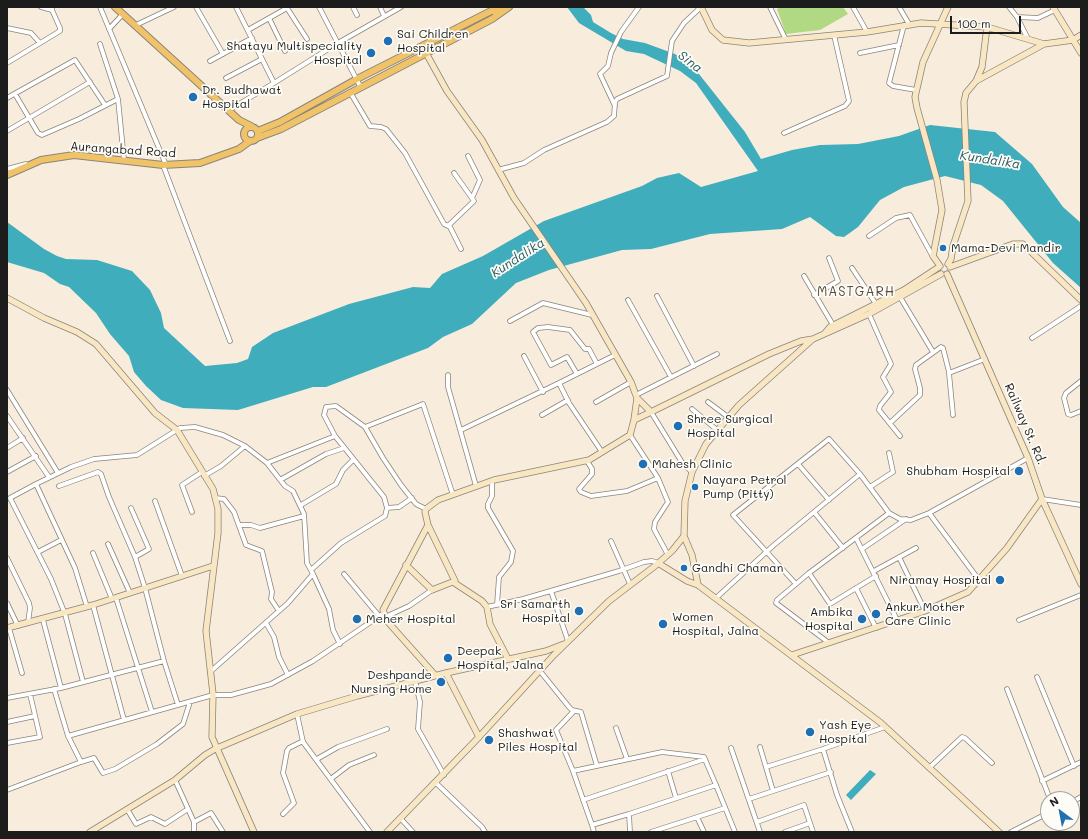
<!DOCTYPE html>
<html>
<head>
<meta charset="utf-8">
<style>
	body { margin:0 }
	#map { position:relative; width:1088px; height:839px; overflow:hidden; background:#f8eddc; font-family:Mali,sans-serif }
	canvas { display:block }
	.frame { position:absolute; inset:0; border:8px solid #1c1c1c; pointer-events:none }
	.north { position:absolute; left:1040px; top:791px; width:40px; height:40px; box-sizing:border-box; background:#fdfcf7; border:1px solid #a3a29f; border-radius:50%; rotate:328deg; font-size:11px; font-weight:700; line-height:16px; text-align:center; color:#1c1c1c }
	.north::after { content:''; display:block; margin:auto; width:14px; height:18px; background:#1f6fb2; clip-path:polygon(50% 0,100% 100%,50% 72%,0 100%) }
	.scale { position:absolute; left:950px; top:16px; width:71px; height:18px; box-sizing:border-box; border:2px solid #1c1c1c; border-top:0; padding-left:5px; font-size:12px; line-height:14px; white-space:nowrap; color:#1c1c1c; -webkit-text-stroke:3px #fdfcf7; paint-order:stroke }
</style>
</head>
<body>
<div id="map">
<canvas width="1088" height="839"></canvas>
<div class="frame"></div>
<div class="north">N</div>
<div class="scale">100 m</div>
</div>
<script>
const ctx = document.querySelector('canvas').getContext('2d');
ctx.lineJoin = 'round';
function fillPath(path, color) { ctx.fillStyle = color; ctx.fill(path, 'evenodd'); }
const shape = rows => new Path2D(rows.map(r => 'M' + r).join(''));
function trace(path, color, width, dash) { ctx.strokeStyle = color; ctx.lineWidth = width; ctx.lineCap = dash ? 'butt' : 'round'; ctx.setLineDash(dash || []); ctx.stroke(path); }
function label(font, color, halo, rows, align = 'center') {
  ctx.font = font + ' Mali,sans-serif'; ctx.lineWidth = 3.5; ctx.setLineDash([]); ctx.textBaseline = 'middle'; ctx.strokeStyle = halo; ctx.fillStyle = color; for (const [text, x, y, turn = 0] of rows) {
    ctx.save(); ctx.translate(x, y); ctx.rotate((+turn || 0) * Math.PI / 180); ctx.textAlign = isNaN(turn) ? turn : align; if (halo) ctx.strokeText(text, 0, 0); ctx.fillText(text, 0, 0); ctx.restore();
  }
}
const green = shape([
	[781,7,843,7,848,14,820,30,786,34,777,9]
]);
const water = shape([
	[567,7,583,7,591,15,593,22,611,33,623,39,645,43,675,54,695,69,745,132,761,159,792,150,820,145,858,144,899,136,930,125,995,132,1032,164,1063,207,1081,223,1081,288,1053,263,1003,201,981,185,945,176,904,187,880,200,858,227,844,237,836,236,810,217,782,229,710,234,651,249,622,250,549,270,516,283,472,324,443,337,428,348,326,387,313,387,238,410,183,408,161,400,146,386,134,372,129,356,110,334,96,313,69,287,60,284,44,273,7,262,7,222,44,249,57,256,66,259,97,260,132,271,150,290,161,313,164,328,205,366,237,363,248,359,252,347,273,333,349,304,413,287,430,288,442,274,483,256,544,221,642,186,657,178,679,173,701,187,758,171,696,83,680,71,644,54,626,51,579,23],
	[870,770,876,774,851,800,846,795]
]);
const street = shape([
	[41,7,52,10,52,7],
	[100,7,166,165],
	[196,7,223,54],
	[236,7,274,83,338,43,401,7],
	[319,7,360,86],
	[353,7,357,15],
	[380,7,384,16],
	[770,7,786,40],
	[853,7,867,32],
	[899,7,909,24],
	[1009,7,1017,17,1028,39],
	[1017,17,1038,18,1055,10],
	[269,18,285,51],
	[136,25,174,7],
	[904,25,889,83,893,86,916,90],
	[7,28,31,33,40,43],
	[109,29,123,14],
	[248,30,287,8,307,39],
	[100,44,118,99,124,160],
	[860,53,899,45],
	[210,61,252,38],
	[7,63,60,31,60,28,52,10],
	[226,78,262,59],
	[350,92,370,126,381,127,386,129,405,153,444,224,448,226,474,201,454,173],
	[15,94,38,133,42,135,79,119,118,99],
	[7,98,75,60,105,105],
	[615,106,600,74,608,66,611,53,621,32,639,7],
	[229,110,274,83],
	[7,131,90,82],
	[784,133,845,106,849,101,834,35],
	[468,156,480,180,473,196],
	[163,165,230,341],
	[7,169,26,164],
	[498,170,524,163,544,150,607,122,614,116,615,102,617,99,667,76,672,41,684,23,701,7],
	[449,225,461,249],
	[869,236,896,218,910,215,933,257],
	[852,268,876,304],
	[804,276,833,325],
	[814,295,838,281,829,258],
	[657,296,694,366],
	[900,297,933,352],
	[628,300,671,377],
	[869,314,891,364,883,377,891,392,880,406,879,410,900,436],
	[510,321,543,303,592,315],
	[1032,338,1081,306],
	[524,356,543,392],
	[577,374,567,357,551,365,533,332,538,328,548,327,570,330,585,349,589,349,597,364],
	[448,375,448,387,476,486],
	[1081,381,1066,393,1064,398,1068,414,1071,415,1081,411],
	[7,390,58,473],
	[636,395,717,354],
	[596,402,631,382],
	[708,402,728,417],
	[692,409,717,430],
	[651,412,683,464,692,472],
	[542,415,568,400],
	[953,415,949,373,985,359],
	[7,416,49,477],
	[890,423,920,395,920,388,915,369,916,365,941,347,943,348,949,372],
	[461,430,559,383],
	[630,435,658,478,668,502,655,522,654,529,668,555],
	[7,448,23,438],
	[602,452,569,403,559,383,615,355],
	[587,461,592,469,592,474,579,489,581,492,591,496,627,491,658,478],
	[267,463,335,436],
	[798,464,829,500],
	[7,472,36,456],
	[204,476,221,466,245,446],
	[280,480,326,454,344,448],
	[492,481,492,496,488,504,488,508,513,551,511,562,499,577,497,605],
	[36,484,71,467,94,459,137,455,180,428,195,427,223,435,245,446,267,463,285,486,293,491,304,514,307,563,313,574],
	[59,486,98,472,101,474,109,497,135,557,145,588,164,661,178,705],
	[870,487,893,472,889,453],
	[215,498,224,499,234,512,246,545,262,551,272,592,271,599,279,611],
	[1042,499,1081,505],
	[155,501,182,576],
	[301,505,336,484,343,470,353,460],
	[131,508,149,549,135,557],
	[387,508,399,507,412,498],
	[426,509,416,504,401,485,383,458,365,427,423,404,453,495],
	[192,512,182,485,202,472],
	[814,512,843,548],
	[889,513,900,519,911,520,929,513,1028,458],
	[929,513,979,580],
	[240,525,251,525,260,528,304,516],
	[856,538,897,620],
	[611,541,630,584],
	[108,544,130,593],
	[862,549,906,519],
	[38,552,61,540],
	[93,553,112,599],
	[899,557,925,611],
	[7,558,29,603,30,608,28,623],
	[311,570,341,543,385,516,387,508,384,497,335,436,324,415,326,407,336,406,365,427],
	[874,571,916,548],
	[809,573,777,600,776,603,829,643],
	[344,574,380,617],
	[795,583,733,515,829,439,860,474,889,513,809,573,830,604,876,576],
	[856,588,876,628],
	[551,591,568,641],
	[116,598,152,712],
	[716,598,774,545,860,474],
	[7,603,18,626],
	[93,605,124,720],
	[487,607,523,599,619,571,644,562,652,561,658,563],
	[385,617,409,606,432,590],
	[43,620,61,688],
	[1019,620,1081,595],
	[266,623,274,637,279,657,288,675],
	[9,628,22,673],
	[540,671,569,707,572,710,581,712,597,766],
	[210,672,288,603,313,574,329,609,333,630,340,644],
	[1037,677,1074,766],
	[415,681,420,702,418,729,444,775],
	[83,682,65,614,51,579,10,498,36,484,75,568,87,607],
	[54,689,68,736],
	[1007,689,1050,799],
	[7,698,61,688,164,661],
	[297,714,303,742,370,832],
	[7,722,35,716],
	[616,728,627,759],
	[7,743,40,737,30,694],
	[760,747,773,791],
	[731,748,760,832],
	[317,759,338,747,387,729],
	[81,762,94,758,103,773,115,769,157,744,183,724,190,702],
	[766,767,823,749],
	[929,768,962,737,965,738,992,763],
	[573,771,556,730,574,711],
	[668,771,676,798],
	[332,778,349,765,374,755],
	[175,780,194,822,211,813,223,832],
	[1042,781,1081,762],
	[436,783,482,827,485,832],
	[7,790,81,762,68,736,213,695,231,695,271,684,313,661,384,613],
	[749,799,831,772],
	[583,800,705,759],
	[1072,802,1081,797],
	[127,809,136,824,151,817,165,824,188,809],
	[283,814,294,803,283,773,287,751,289,748,303,741],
	[629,814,592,825,573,771,662,752,704,757,716,785],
	[697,817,704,832],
	[401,819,413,832],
	[757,822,804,805,813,832],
	[592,825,594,832],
	[194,832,194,822],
	[630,832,629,814,716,785,735,832],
	[651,832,725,808],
	[785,832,810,823],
	[852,832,837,795,823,749,885,727],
	[1011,832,1048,813]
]);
const secondary = shape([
	[701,7,712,30,723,40,749,43,867,32,921,23,987,27,1044,44,1073,40,1081,35],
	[1053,7,1081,53],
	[426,53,447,91,482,140,514,198,586,303,631,382,637,398,651,412,769,354,801,341,813,339],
	[976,81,1044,44],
	[948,264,951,259,953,246,968,201,964,102,966,93,976,81,982,67,987,27],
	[940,266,933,256,942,210,937,180,917,108,915,97,923,62,948,7],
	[950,267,1013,244,1023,244,1081,300],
	[947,274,1028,458,1042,499,1081,584],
	[7,298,44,318,77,332,96,344,155,413,177,430,213,489,218,509,218,533,206,631,213,694,212,737,254,832],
	[825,333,830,327,904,290,939,267],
	[634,420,651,412],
	[684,536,692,555,698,585],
	[658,563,687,581,698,585,881,723,999,832],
	[406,565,432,590,455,581,428,525],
	[453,582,482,601,487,607,490,624,508,659],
	[7,628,93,605,213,566],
	[792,655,925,611,968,592,1007,548,1042,499],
	[446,673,479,737],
	[435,675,387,621,383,610,428,525,425,512,426,509,438,500,494,480,589,460,630,435,634,420,637,398],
	[90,832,175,780,205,755,215,749,297,714,357,696,446,673,546,651,564,644],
	[387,832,479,737,553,656,609,601,655,566,672,551,684,536,685,501,692,472,706,444,739,405,813,339,869,314,941,274]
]);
const primary = shape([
	[115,7,239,120,251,126],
	'244 134a7 7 0 1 1 14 0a7 7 0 1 1-14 0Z',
	[258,131,280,122,357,79,491,11,501,11],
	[257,138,281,129,492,19,509,7],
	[7,175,41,160,74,155,163,165,200,163,239,149,250,141]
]);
const markers = [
	[388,41,5,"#1f6fb2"],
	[371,53,5,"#1f6fb2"],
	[193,97,5,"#1f6fb2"],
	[943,248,4,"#1f6fb2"],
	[678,426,5,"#1f6fb2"],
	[643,464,5,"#1f6fb2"],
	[1019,471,5,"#1f6fb2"],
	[695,487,4,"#1f6fb2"],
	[684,568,4,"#1f6fb2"],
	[1000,580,5,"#1f6fb2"],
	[579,611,5,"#1f6fb2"],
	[876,614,5,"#1f6fb2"],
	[357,619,5,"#1f6fb2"],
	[862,619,5,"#1f6fb2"],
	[663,624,5,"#1f6fb2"],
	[448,658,5,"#1f6fb2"],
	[441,682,5,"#1f6fb2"],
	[810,732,5,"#1f6fb2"],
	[489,740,5,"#1f6fb2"]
];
const poiNames = [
	["Sai Children",397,34],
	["Hospital",397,48],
	["Shatayu Multispeciality",362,46,"right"],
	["Hospital",362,60,"right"],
	["Dr. Budhawat",202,90],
	["Hospital",202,104],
	["Mama-Devi Mandir",951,248],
	["Shree Surgical",687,419],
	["Hospital",687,433],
	["Mahesh Clinic",652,464],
	["Shubham Hospital",1010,471,"right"],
	["Nayara Petrol",703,480],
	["Pump (Pitty)",703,494],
	["Gandhi Chaman",692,568],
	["Niramay Hospital",991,580,"right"],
	["Sri Samarth",570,604,"right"],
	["Hospital",570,618,"right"],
	["Ankur Mother",885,607],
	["Care Clinic",885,621],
	["Ambika",853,612,"right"],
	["Hospital",853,626,"right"],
	["Women",672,617],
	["Hospital, Jalna",672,631],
	["Meher Hospital",366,619],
	["Deepak",457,651],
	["Hospital, Jalna",457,665],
	["Deshpande",432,675,"right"],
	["Nursing Home",432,689,"right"],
	["Yash Eye",819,725],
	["Hospital",819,739],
	["Shashwat",498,733],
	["Piles Hospital",498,747]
];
const streetNames = [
	["Aurangabad Road",123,150,4],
	["Railway St. Rd.",1025,424,67]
];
const waterNames = [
	["Sina",690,62,38],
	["Kundalika",990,160,9],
	["Kundalika",518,258,-33]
];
const neighbourhoodNames = [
	["MASTGARH",856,292]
];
fillPath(green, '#b1d983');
fillPath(water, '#3fadbc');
trace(street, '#8a847c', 5.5);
trace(secondary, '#8a847c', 7);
trace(primary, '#8a847c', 8);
trace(street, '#fff', 4);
trace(secondary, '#f9e7c3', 5.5);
trace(primary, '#f1c369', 6);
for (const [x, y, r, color] of markers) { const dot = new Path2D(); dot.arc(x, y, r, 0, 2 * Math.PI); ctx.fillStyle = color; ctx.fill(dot); trace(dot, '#fdfcf7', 1.5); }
label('12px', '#1c1c1c', '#fdfcf7', poiNames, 'left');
label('12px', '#1c1c1c', '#fdfcf7', streetNames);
label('italic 13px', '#2c5d64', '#fdfcf7', waterNames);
ctx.letterSpacing = '1px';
label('13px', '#5a4c42', '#fdfcf7', neighbourhoodNames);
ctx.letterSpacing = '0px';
</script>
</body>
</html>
